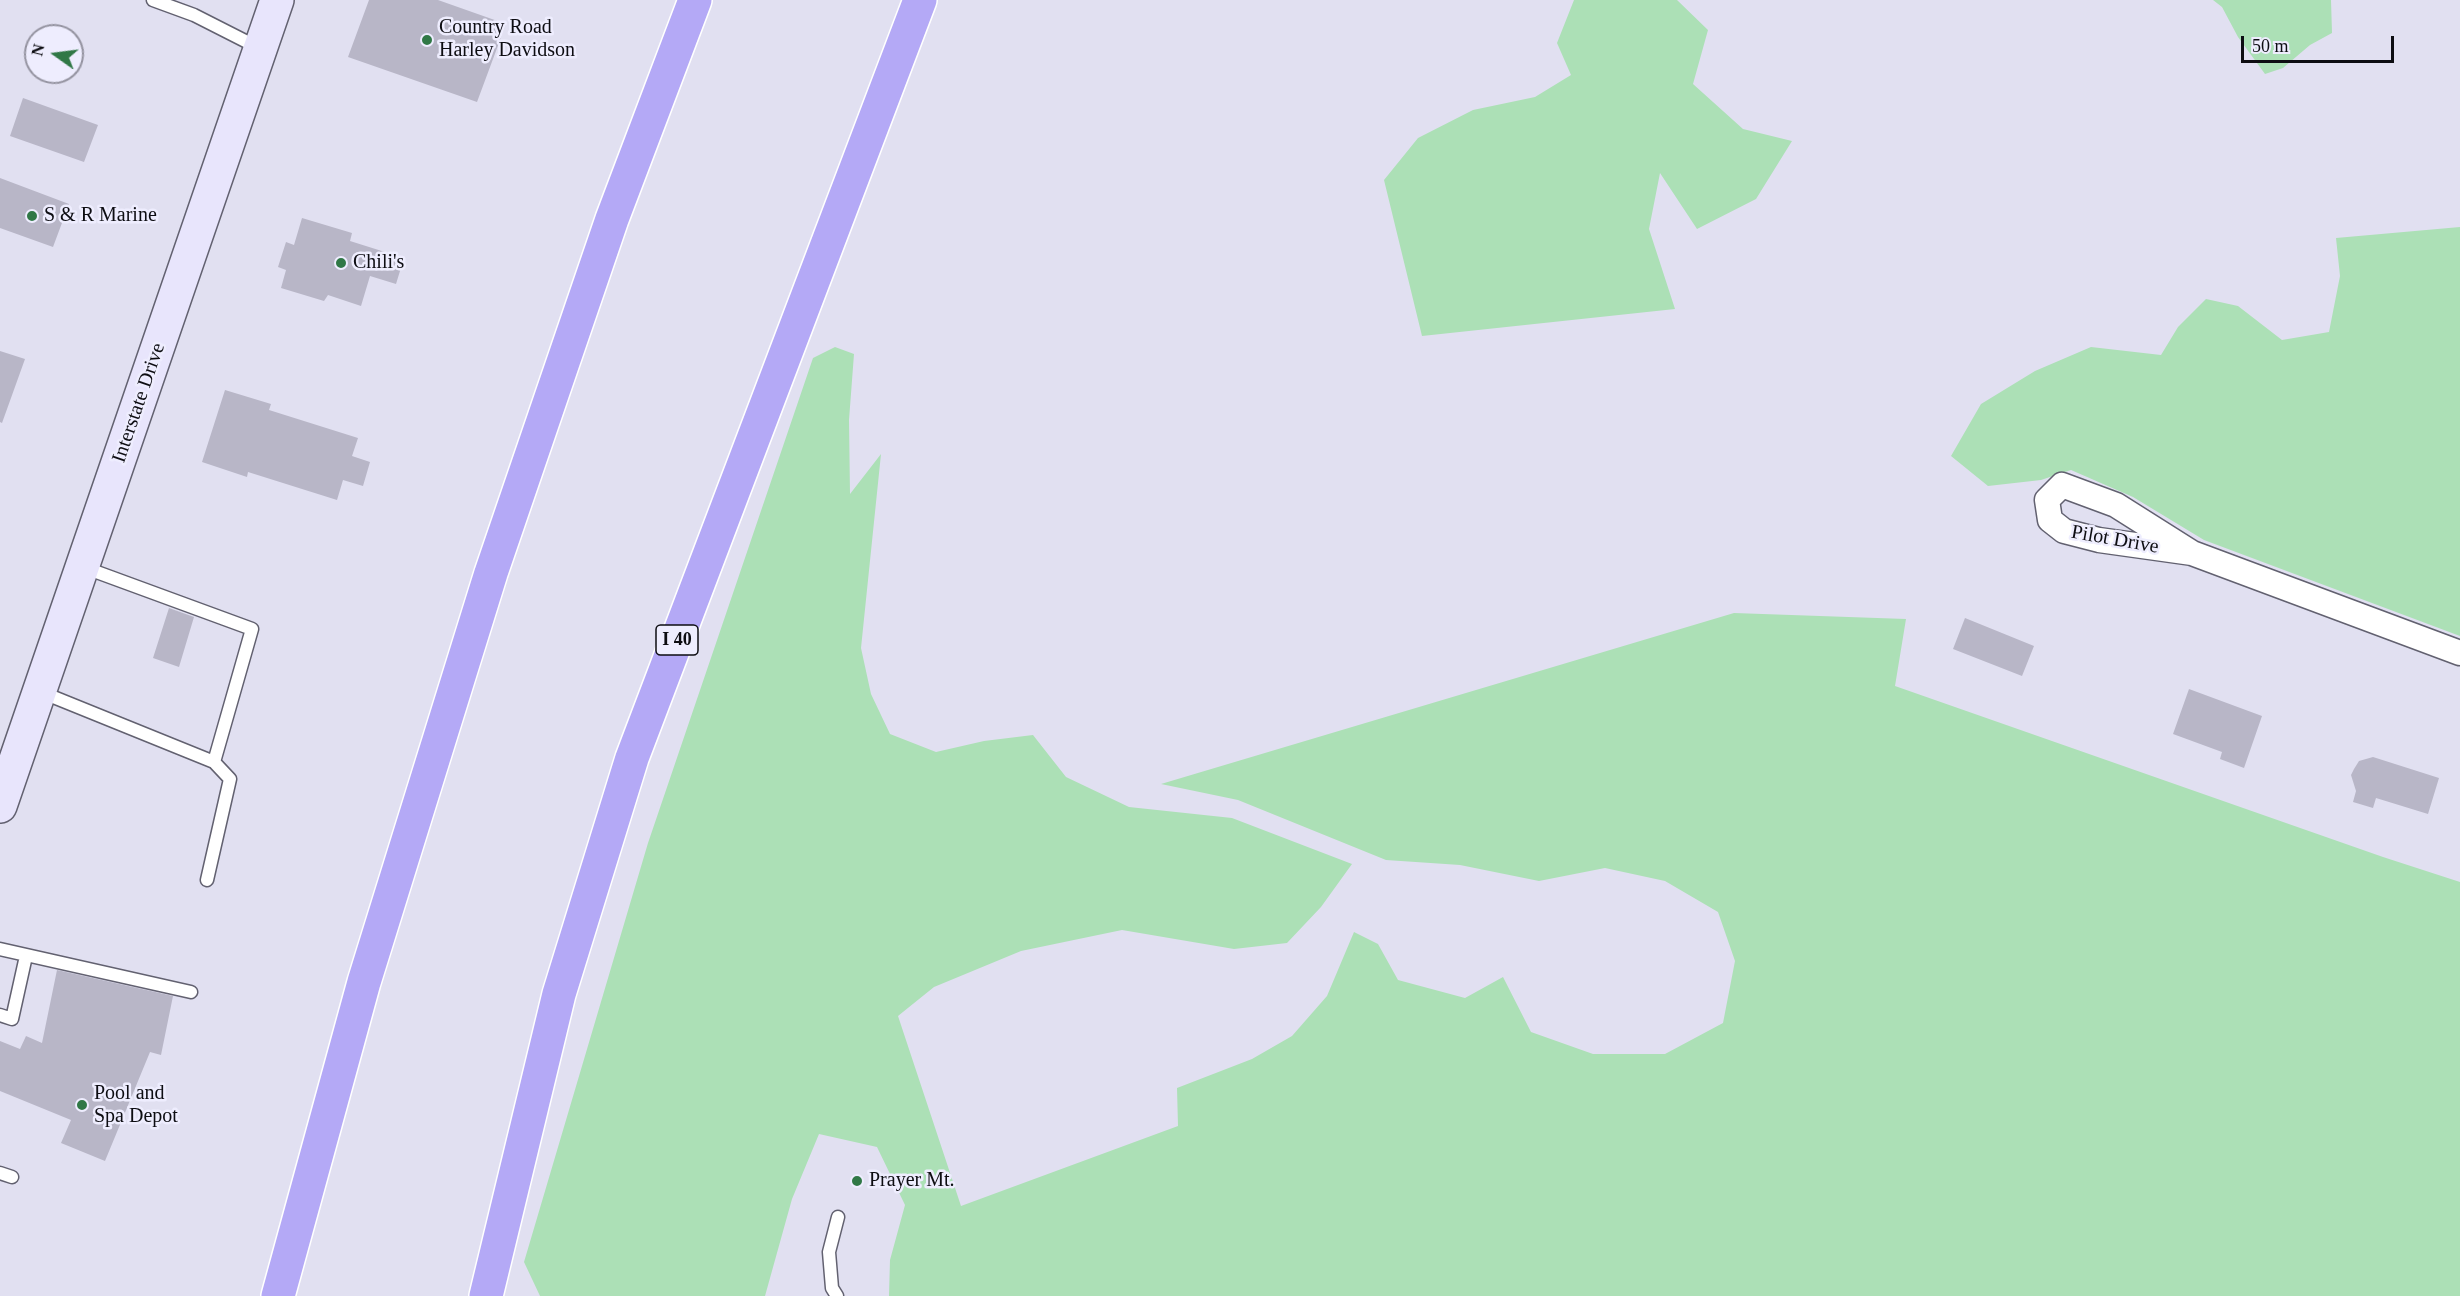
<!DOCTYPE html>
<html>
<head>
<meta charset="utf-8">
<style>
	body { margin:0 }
	#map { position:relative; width:2460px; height:1296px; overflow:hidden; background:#e1e0f1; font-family:"Times New Roman",serif }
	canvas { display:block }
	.north { position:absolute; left:24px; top:24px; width:60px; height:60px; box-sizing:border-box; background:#eeedfe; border:2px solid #9493a0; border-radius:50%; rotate:284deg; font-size:16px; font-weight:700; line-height:24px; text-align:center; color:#0d0d12 }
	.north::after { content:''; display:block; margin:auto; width:21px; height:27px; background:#307846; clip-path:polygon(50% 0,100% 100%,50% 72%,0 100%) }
	.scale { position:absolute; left:2241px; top:36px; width:153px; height:27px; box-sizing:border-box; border:3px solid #0d0d12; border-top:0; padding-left:8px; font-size:18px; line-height:21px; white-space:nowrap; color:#0d0d12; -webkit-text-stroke:4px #eeedfe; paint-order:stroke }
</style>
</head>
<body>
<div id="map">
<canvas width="2460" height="1296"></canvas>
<div class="north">N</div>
<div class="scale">50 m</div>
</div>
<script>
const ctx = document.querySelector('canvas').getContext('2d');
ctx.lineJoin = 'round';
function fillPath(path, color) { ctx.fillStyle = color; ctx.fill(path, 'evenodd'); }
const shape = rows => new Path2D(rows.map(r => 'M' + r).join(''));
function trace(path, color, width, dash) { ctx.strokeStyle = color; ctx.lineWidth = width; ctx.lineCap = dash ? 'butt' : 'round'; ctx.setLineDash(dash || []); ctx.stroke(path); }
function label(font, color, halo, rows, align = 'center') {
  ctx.font = font + ' "Times New Roman",serif'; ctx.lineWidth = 5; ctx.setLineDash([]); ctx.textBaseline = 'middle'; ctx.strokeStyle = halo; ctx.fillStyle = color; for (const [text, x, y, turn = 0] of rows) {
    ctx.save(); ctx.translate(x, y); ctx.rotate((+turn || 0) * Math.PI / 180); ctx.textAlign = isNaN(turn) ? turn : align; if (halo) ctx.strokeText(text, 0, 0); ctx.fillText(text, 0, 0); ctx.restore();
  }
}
const green = shape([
	[1574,0,1677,0,1708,30,1693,84,1743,129,1792,141,1756,199,1697,229,1660,173,1649,229,1675,309,1422,336,1384,180,1418,138,1473,110,1535,97,1571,75,1557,43],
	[2213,0,2331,0,2332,33,2310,45,2283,68,2265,74,2238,37,2222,7],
	[2460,227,2460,636,2204,540,2133,497,2071,470,2041,480,1988,486,1951,456,1981,404,2035,371,2091,347,2161,355,2178,327,2206,299,2238,306,2282,340,2329,332,2340,276,2336,238],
	[835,347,854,354,849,420,850,494,881,454,861,648,871,694,890,734,936,752,984,741,1033,735,1066,777,1129,807,1232,818,1352,864,1321,907,1287,943,1234,949,1122,930,1021,951,934,987,898,1016,961,1206,1178,1126,1177,1088,1252,1059,1292,1036,1327,996,1354,932,1378,944,1398,980,1465,998,1503,977,1531,1032,1593,1054,1665,1054,1723,1023,1735,961,1718,912,1665,881,1605,868,1539,881,1460,865,1386,860,1238,800,1161,784,1734,613,1906,619,1895,686,2383,857,2460,882,2460,1296,889,1296,890,1260,905,1205,877,1147,819,1134,792,1199,765,1296,540,1296,524,1262,648,843,813,358]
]);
const building = shape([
	[369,0,438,0,506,24,477,102,348,57],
	[23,98,98,125,84,162,10,136],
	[0,178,69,204,53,247,0,228],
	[302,218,352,233,350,241,404,258,396,284,370,276,361,306,328,295,324,301,281,288,286,270,278,267,286,242,294,245],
	[0,351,25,359,2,423,0,422],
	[225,390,271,404,269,410,358,438,352,456,370,462,363,486,343,480,337,500,248,472,247,477,202,462],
	[169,608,194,617,179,667,153,658],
	[1965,618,2034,646,2022,676,1953,649],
	[2189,689,2262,716,2244,768,2220,759,2222,752,2173,734],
	[2373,757,2439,778,2428,814,2376,798,2373,808,2353,802,2356,791,2351,775,2354,769,2359,761],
	[57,970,173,996,161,1055,150,1052,105,1161,61,1143,71,1120,0,1091,0,1041,20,1049,26,1036,42,1043]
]);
const service = shape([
	[153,0,194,15,259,48],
	[83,567,252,629,214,762],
	[41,692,214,762,230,779,207,880],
	[0,949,191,992],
	[0,1015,12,1019,26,956],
	[0,1173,12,1177],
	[837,1296,832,1288,829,1252,838,1217]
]);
const minor = shape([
	[2192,553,2099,540,2064,531,2050,520,2047,500,2062,485,2116,505,2192,553,2460,653]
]);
const secondary = shape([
	[0,806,277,0]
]);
const motorway = shape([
	[278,1296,364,982,491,573,612,219,695,0],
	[486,1296,559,994,632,758,920,0]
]);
const markers = [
	[427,40,6,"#307846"],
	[32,216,6,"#307846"],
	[341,263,6,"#307846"],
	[82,1105,6,"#307846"],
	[857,1181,6,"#307846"]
];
const shields = [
	[677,640,42]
];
const shieldNames = [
	["I 40",677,640]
];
const poiNames = [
	["Country Road",439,28],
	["Harley Davidson",439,51],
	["S & R Marine",44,216],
	["Chili's",353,263],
	["Pool and",94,1094],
	["Spa Depot",94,1117],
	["Prayer Mt.",869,1181]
];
const streetNames = [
	["Interstate Drive",139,403,-71],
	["Pilot Drive",2115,540,10]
];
fillPath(green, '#ace0b6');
fillPath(building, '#b8b6c7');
trace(service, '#626170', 15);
trace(minor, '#626170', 27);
trace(secondary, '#626170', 36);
trace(motorway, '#fff', 36);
trace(service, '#fff', 12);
trace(minor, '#fff', 24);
trace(secondary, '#e8e5fc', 33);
trace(motorway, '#b4a9f6', 33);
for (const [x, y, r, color] of markers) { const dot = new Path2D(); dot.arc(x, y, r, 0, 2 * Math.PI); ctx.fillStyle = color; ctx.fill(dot); trace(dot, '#eeedfe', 2); }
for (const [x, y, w] of shields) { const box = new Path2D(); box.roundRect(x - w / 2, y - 15, w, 30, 4.5); ctx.fillStyle = '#eeedfe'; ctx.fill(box); trace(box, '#0d0d12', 1.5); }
label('bold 18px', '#0d0d12', null, shieldNames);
label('20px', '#0d0d12', '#eeedfe', poiNames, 'left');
label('20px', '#0d0d12', '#eeedfe', streetNames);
</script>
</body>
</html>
